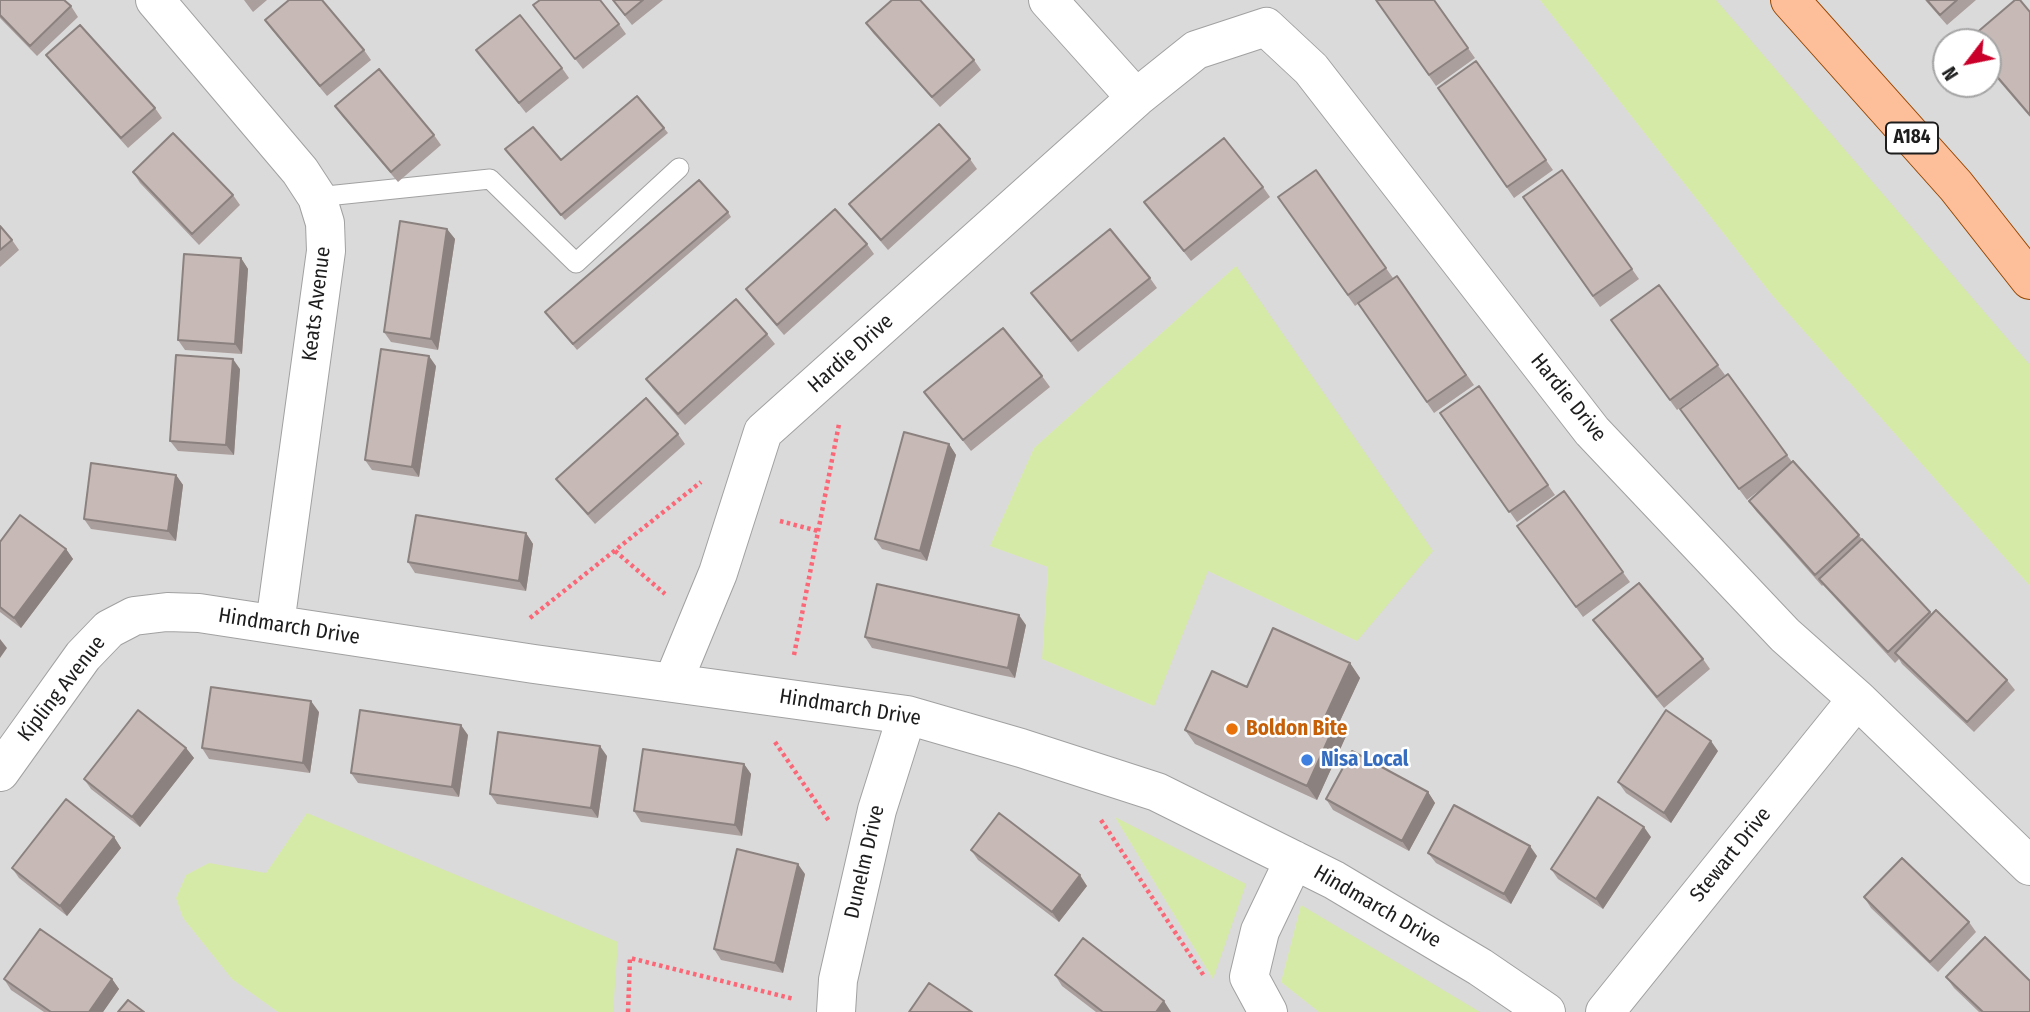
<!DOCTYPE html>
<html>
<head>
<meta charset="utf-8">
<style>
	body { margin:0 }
	#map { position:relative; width:2030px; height:1012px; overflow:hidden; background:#efe8e3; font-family:"Fira Sans Condensed",sans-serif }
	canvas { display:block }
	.north { position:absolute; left:1932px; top:28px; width:70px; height:70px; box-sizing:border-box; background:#fff; border:2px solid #a5a5a5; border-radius:50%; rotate:238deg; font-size:19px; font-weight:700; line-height:28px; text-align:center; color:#1d1d1d }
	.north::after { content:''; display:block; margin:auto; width:24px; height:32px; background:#ca002a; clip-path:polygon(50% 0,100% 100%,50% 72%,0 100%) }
</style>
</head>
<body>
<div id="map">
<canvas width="2030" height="1012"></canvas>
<div class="north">N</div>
</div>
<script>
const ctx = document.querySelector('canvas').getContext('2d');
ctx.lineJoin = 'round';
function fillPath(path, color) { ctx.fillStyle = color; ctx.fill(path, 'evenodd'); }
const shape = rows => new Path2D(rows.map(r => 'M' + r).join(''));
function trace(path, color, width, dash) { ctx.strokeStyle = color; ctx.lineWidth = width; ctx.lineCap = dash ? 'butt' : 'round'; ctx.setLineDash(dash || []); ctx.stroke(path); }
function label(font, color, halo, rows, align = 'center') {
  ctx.font = font + ' "Fira Sans Condensed",sans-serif'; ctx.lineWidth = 5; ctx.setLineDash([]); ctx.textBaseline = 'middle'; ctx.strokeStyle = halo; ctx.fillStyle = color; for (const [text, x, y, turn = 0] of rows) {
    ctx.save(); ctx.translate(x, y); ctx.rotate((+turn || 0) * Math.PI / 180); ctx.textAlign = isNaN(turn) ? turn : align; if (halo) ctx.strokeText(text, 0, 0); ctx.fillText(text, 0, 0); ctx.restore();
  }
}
const residential = shape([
	[0,0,2030,0,2030,1012,0,1012],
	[1946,42,1988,42,1988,84,1946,84]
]);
const grass = shape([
	[1540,0,1716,0,2030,365,2030,586,1772,295],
	[1236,266,1433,551,1357,641,1208,571,1154,706,1042,659,1048,567,990,546,1034,448],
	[307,813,618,942,613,1012,278,1012,232,979,183,918,176,898,186,875,209,863,266,873],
	[1115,817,1246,884,1213,979],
	[1301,905,1480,1012,1319,1012,1281,982]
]);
const path = shape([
	[780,521,818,531],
	[615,551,665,594],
	[530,618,701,482],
	[794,655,839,424],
	[775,742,829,821],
	[1101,820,1204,976],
	[628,1012,630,958,794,999]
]);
const service = shape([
	[317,197,490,179,576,263,679,168]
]);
const minor = shape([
	[155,0,300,171,317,197,325,223,326,251,275,624],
	[1048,0,1136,98,1196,50,1266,27,1311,69,1592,431,1785,635,1857,699,2030,866],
	[673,682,718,573,763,432,1136,98],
	[0,772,83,656,109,629,134,616,167,612,199,613,534,664,907,715,1021,748,1157,792,1334,880,1480,967,1546,1012],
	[836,1012,838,980,877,810,907,715],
	[1268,1012,1249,977,1260,931,1294,860],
	[1605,1012,1857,699]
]);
const primary = shape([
	[1790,0,1956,186,2030,280]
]);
const wall = shape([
	[0,0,71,6,78,17,37,56,0,18],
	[244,0,267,0,253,12],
	[612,0,663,0,632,25],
	[1376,0,1434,0,1475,58,1436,86],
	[1925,0,1976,0,1947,25],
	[533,5,619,24,626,34,583,69],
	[2030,12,2030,117,1988,68,1988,42],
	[265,20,364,50,371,60,327,96,273,31],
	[866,23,974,60,981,70,940,107,873,33],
	[476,50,562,68,569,78,526,113],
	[46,55,155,108,162,118,128,148,54,65],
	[1476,61,1553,170,1514,198,1438,88],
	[335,106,434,135,441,145,398,182,342,116],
	[664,128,668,133,565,220,505,149,561,160],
	[970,159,977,169,888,250,857,214,849,204],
	[1316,170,1393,278,1355,306,1278,197],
	[1562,170,1639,279,1600,307,1523,197],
	[133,172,233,195,240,205,199,245,140,183],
	[1263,187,1270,197,1191,261,1144,202],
	[728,212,731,217,577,350,545,312],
	[0,226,12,240,19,250,0,267],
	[447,229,455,239,438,350,391,342,384,332],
	[867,244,874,254,784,335,753,299,746,289],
	[241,258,248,269,242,354,185,350,178,340],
	[1397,276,1474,385,1434,413,1358,303],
	[1150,278,1157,288,1078,352,1031,293],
	[1659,285,1725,375,1677,410,1611,320],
	[767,334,775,344,685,425,653,389,646,379],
	[436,366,419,477,372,470,365,460],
	[240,369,234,455,178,451,170,441],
	[1728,374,1792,462,1862,539,1932,614,2007,680,2015,690,1974,732,1902,664,1899,659,1895,663,1823,585,1822,586,1756,511,1749,501,1765,486,1747,500,1680,409],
	[1042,376,1050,387,971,451,924,392],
	[1479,386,1555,495,1517,522,1440,414],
	[678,434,685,444,595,524,564,489,556,479],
	[949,444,956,455,927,561,882,549,875,539],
	[176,475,183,485,176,541,91,529,84,519],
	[1564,491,1630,582,1583,617,1517,526],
	[526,533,533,544,526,591,415,573,408,562],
	[0,542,66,549,73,559,21,628,0,612],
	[1593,620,1703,659,1710,669,1664,708,1601,631],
	[1026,625,1015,678,872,648,865,637],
	[1350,663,1360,678,1339,723,1347,734,1317,800,1195,744,1185,730,1247,687],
	[319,712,310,773,209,759,202,748],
	[468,735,459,797,358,783,351,773],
	[186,748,194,758,140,827,91,789,84,779],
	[1718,751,1671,823,1626,793,1618,782],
	[607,756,598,818,497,804,490,794],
	[744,764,751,774,742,836,641,822,634,811],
	[1428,792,1435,803,1409,851,1333,810,1326,799],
	[114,837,121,848,67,916,19,878,12,868],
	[1651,837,1603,909,1558,879,1551,869],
	[971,850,1087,886,1059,922,978,860],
	[1428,853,1537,856,1511,904,1436,863],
	[805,874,783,973,721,960,714,949],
	[1864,897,1969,922,1976,932,1938,972,1871,908],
	[1055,975,1171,1011,1096,1012,1062,986],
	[1946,977,2030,1012,1979,1012,1954,988],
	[4,979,112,979,119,989,103,1012,44,1012,11,990]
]);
const shadedWall = shape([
	[447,229,455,239,438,350,431,339],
	[241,258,248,269,242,354,235,344],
	[429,356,436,366,419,477,412,467],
	[233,359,240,369,234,455,226,445],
	[949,444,956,455,927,561,920,551],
	[176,475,183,485,176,541,168,531],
	[526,533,533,544,526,591,519,581],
	[66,549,73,559,21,628,14,618],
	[1019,615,1026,625,1015,678,1008,668],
	[0,639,7,648,0,658],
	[1350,663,1360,678,1339,723,1347,734,1317,800,1307,786,1326,715],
	[311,701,319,712,310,773,303,763],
	[461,725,468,735,459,797,452,787],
	[1711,741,1718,751,1671,823,1664,813],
	[600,746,607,756,598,818,591,808],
	[186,748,194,758,140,827,132,817],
	[744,764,751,774,742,836,735,825],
	[1428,792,1435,803,1409,851,1402,841],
	[1644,827,1651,837,1603,909,1596,899],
	[114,837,121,848,67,916,60,906],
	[1530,846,1537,856,1511,904,1504,894],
	[798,864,805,874,783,973,775,963],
	[1080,875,1087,886,1059,922,1052,912],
	[112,979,119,989,103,1012,89,1012],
	[1164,1001,1171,1012,1156,1012]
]);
const building = shape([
	[0,0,64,0,71,6,30,46,0,15,0,0],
	[289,0,322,0,364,50,320,86,265,20,289,0],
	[540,0,600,0,619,24,575,59,533,5,540,0],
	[613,0,643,0,625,15,613,0],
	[892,0,920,0,974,60,932,97,866,23,892,0],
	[1376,0,1434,0,1468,48,1429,75,1376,0],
	[1927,0,1957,0,1940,15,1927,0],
	[2015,0,2020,0,2030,12,2030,115,1988,66,1988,42,1967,41,2015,0],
	[520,15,562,68,519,103,476,50,520,15],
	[80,25,155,108,121,138,46,55,80,25],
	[1476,61,1546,160,1507,187,1438,88,1476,61],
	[379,69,434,135,391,172,335,106,379,69],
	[637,96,664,128,561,215,505,149,533,127,561,160,637,96],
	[939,124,970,159,881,240,849,204,939,124],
	[173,133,233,195,192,234,133,172,173,133],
	[1224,138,1263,187,1184,251,1144,202,1224,138],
	[1316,170,1386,268,1348,295,1278,197,1316,170],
	[1562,170,1632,269,1593,296,1523,197,1562,170],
	[699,180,728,212,573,344,545,312,699,180],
	[835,209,867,244,777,325,746,289,835,209],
	[400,221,447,229,431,339,384,332,400,221],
	[0,226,12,240,0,250,0,226],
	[1110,229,1150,278,1071,341,1031,293,1110,229],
	[184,254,241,258,235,344,178,340,184,254],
	[1397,276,1466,375,1427,402,1358,303,1397,276],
	[1659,285,1718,365,1670,400,1611,320,1659,285],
	[736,299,767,334,678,414,646,379,736,299],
	[1003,328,1042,376,963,440,924,392,1003,328],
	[381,349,429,356,412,467,365,460,381,349],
	[176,355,233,359,226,445,170,441,176,355],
	[1728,374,1787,455,1739,489,1680,409,1728,374],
	[1479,386,1548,485,1509,512,1440,413,1479,386],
	[646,398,678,434,588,514,556,479,646,398],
	[904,432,949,444,920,551,875,539,904,432],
	[1793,461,1859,535,1815,575,1749,501,1793,461],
	[91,463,176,475,168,531,84,519,91,463],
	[1564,491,1623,572,1576,607,1517,526,1564,491],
	[20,515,66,549,14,618,0,607,0,542,20,515],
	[416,515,526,533,519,581,408,562,416,515],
	[1862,539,1930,612,1888,652,1819,579,1862,539],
	[1639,583,1703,659,1657,697,1593,620,1639,583],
	[877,584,1019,615,1008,668,865,637,877,584],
	[1936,610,2007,680,1967,722,1895,653,1936,610],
	[1273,628,1350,663,1326,715,1337,720,1307,786,1185,730,1212,671,1247,687,1273,628],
	[211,687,311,701,303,763,202,748,211,687],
	[138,710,186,748,132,817,84,779,138,710],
	[360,710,461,725,452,787,351,773,360,710],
	[1666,710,1711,741,1664,813,1618,782,1666,710],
	[498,732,600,746,591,808,490,794,498,732],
	[643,749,744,764,735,825,634,811,643,749],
	[1352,751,1428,792,1402,841,1326,799,1352,751],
	[1598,797,1644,827,1596,899,1551,869,1598,797],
	[66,799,114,837,60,906,12,868,66,799],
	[1454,805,1530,846,1504,894,1428,853,1454,805],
	[999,813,1080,875,1052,912,971,850,999,813],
	[737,849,798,864,775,963,714,949,737,849],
	[1902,858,1969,922,1930,962,1864,897,1902,858],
	[40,929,112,979,89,1012,51,1012,4,979,40,929],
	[1985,937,2030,981,2030,1012,1983,1012,1946,977,1985,937],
	[1083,938,1164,1001,1156,1012,1103,1012,1055,975,1083,938],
	[929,983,972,1012,909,1012,929,983],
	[128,1000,144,1012,118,1012,128,1000]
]);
const markers = [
	[1232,729,7,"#e8710a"],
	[1307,760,7,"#3f7fe0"]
];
const shields = [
	[1912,138,52]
];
const shieldNames = [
	["A184",1912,138]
];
const streetNames = [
	["Keats Avenue",317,304,-83],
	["Hardie Drive",851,354,-42],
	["Hardie Drive",1568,398,51],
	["Hindmarch Drive",289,627,9],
	["Kipling Avenue",62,689,-52],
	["Hindmarch Drive",850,708,9],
	["Stewart Drive",1731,855,-51],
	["Dunelm Drive",865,862,-77],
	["Hindmarch Drive",1377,907,30]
];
const foodNames = [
	["Boldon Bite",1246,729]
];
const shopNames = [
	["Nisa Local",1321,760]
];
fillPath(residential, '#dbdada');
fillPath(grass, '#d6eaa8');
trace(service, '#a1a1a1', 21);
trace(minor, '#a1a1a1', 40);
trace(primary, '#964600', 40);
trace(path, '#fb6776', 4.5, [3.5, 3.5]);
trace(service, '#fff', 19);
trace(minor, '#fff', 38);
trace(primary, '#fdbe9a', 38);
fillPath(wall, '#aa9f9d');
fillPath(shadedWall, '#8b827f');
fillPath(building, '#c6b9b6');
trace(building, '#8b827f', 2);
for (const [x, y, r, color] of markers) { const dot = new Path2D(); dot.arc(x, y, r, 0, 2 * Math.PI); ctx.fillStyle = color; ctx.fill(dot); trace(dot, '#fff', 2.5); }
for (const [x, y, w] of shields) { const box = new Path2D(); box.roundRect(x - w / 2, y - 15.5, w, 31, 5); ctx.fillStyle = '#fff'; ctx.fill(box); trace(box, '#1d1d1d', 2); }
label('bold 19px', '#1d1d1d', null, shieldNames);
label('21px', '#1d1d1d', '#fff', streetNames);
label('bold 21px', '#c56008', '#fff', foodNames, 'left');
label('bold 21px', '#366cbe', '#fff', shopNames, 'left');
</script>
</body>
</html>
